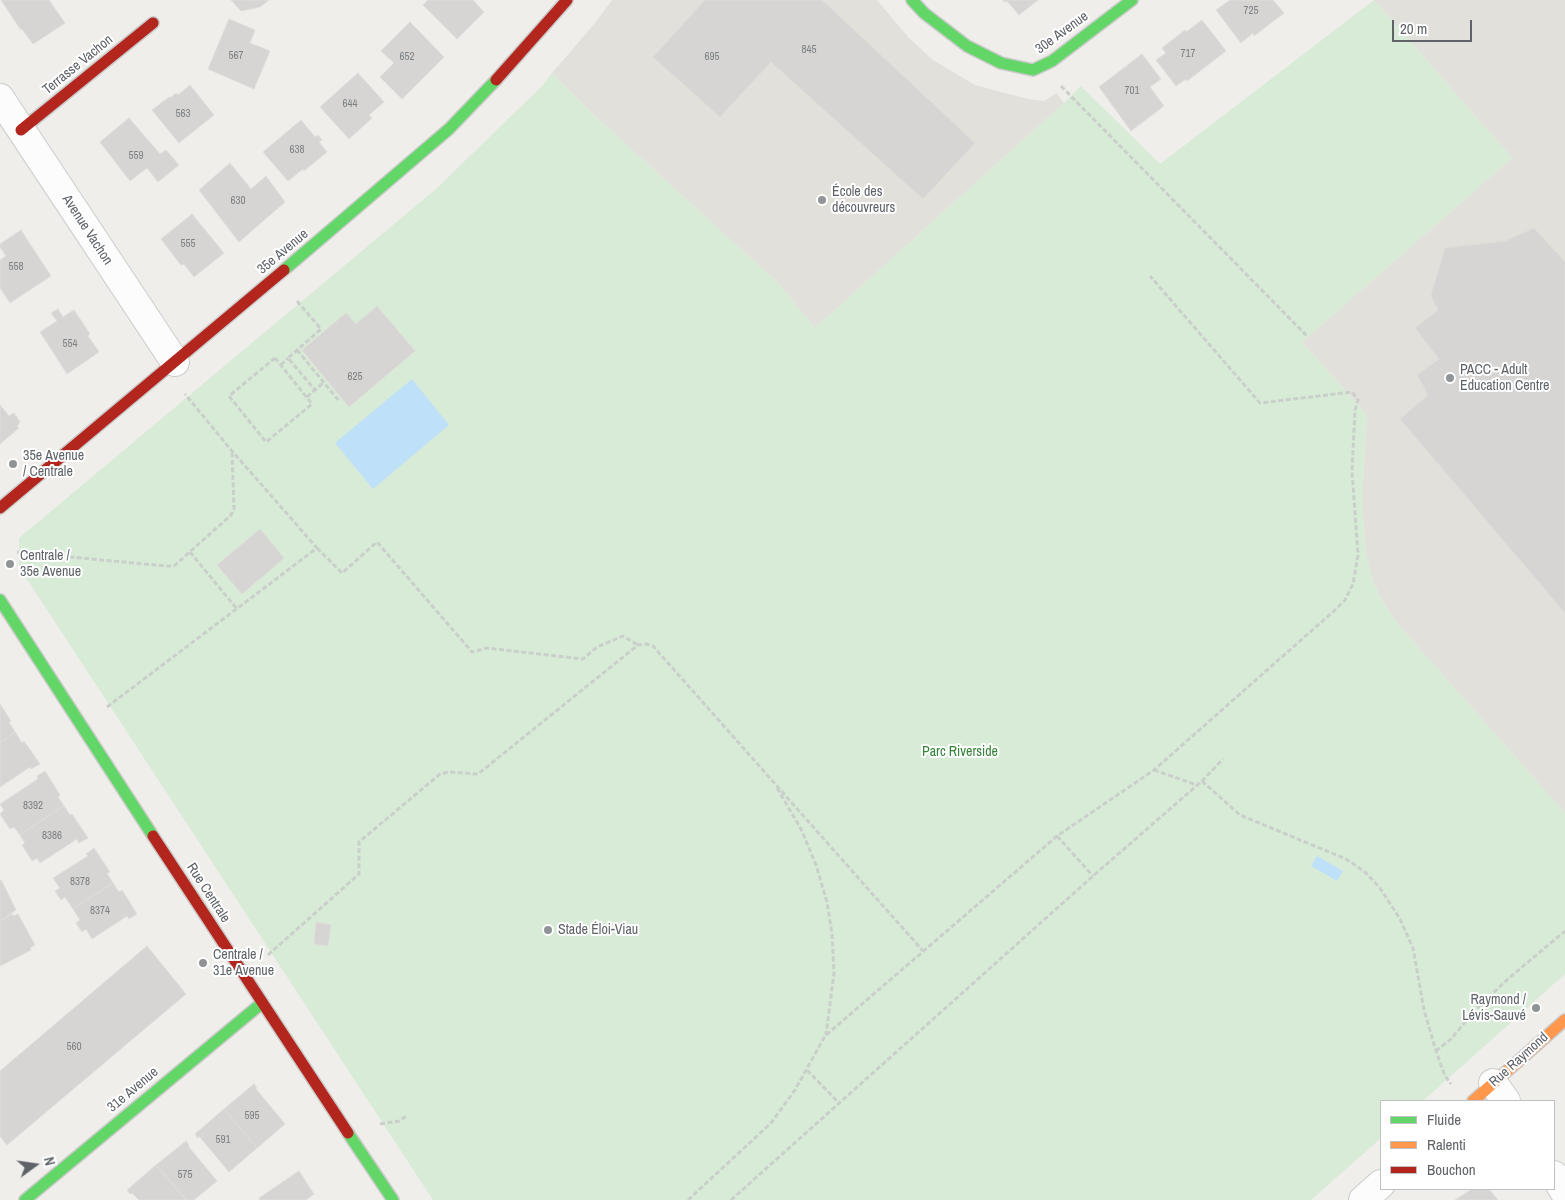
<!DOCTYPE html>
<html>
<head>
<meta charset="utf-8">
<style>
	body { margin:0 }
	#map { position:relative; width:1565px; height:1200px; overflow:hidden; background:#efeeea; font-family:"Archivo Narrow",sans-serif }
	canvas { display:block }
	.legend { position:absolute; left:1380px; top:1100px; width:175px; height:90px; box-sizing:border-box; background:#fff; border:1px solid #bfc1c3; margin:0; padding:6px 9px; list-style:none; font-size:15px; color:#5f6368 }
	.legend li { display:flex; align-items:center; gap:10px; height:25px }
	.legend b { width:25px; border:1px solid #bfc1c3 }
	.north { position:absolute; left:10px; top:1140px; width:50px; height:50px; -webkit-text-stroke:4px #fff; paint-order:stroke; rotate:76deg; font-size:14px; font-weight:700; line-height:20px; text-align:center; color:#5f6368 }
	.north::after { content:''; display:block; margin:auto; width:18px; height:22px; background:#5f6368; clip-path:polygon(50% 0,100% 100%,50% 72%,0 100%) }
	.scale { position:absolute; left:1392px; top:20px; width:80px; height:22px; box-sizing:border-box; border:2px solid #5f6368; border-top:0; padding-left:6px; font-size:15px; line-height:18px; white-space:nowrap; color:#5f6368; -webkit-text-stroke:4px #fff; paint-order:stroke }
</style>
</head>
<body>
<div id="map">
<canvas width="1565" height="1200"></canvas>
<ul class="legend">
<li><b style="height:6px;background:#63d668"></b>Fluide</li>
<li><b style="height:6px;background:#ff974d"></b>Ralenti</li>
<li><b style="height:6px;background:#b3261e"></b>Bouchon</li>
</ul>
<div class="north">N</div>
<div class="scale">20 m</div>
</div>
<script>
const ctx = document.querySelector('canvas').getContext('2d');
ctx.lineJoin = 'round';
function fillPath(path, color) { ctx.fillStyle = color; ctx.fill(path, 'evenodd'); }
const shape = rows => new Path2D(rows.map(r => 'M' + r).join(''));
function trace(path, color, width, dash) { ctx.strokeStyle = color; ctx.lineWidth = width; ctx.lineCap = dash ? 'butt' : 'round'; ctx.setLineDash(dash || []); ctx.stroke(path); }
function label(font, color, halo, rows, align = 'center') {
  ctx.font = font + ' "Archivo Narrow",sans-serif'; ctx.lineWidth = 4; ctx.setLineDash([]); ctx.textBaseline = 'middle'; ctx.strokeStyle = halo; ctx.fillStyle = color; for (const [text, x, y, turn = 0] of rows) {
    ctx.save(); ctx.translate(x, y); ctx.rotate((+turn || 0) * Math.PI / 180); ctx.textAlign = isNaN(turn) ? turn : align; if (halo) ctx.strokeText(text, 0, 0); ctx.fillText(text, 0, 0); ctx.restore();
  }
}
const education = shape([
	[612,0,877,0,909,38,933,60,975,85,1028,99,1044,101,1057,93,1064,103,815,328,779,284,595,116,552,73,595,23],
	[1374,0,1565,0,1565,813,1397,623,1384,604,1373,582,1366,554,1362,500,1367,415,1302,342,1512,158]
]);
const green = shape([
	[1374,0,1512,158,1302,342,1367,415,1362,500,1366,554,1373,582,1384,604,1397,623,1565,813,1565,974,1423,1101,1381,1101,1381,1138,1311,1200,433,1200,19,567,19,538,437,188,542,86,552,73,595,116,779,284,815,328,1064,103,1081,86,1160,164]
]);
const water = shape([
	[412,379,449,425,373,489,335,443],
	[1317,856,1343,871,1337,881,1311,866]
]);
const building = shape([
	[1,0,49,0,65,23,33,44,22,29,21,30,1,0],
	[231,0,269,0,260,7,241,11,231,0],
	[428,0,473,0,484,12,457,39,423,5,428,0],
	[705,0,822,0,975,143,923,199,771,62,720,117,653,57,705,0],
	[1003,0,1038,0,1019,15,1007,1,1005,2,1003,0],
	[1230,0,1273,0,1284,13,1254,36,1253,33,1241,43,1216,10,1230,0],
	[229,19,255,30,250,43,270,51,254,89,208,69,229,19],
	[1202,20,1226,51,1187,81,1186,79,1176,86,1156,60,1166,53,1162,48,1185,30,1186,32,1202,20],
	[410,22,444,57,402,99,380,77,394,63,381,51,410,22],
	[1142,54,1161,79,1150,87,1164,106,1131,131,1099,87,1142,54],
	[358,73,384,102,369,115,372,118,349,139,320,107,358,73],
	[190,85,214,115,179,143,152,110,169,97,170,98,176,93,178,95,190,85],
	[129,118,160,154,166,150,179,165,158,182,147,168,130,181,100,142,129,118],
	[301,120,315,137,318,135,322,140,319,142,327,152,304,171,303,169,288,181,263,152,301,120],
	[230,163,251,189,266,176,285,202,239,242,199,190,230,163],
	[192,214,224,253,194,277,184,264,181,265,161,239,192,214],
	[1534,228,1565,262,1565,613,1400,419,1428,395,1417,375,1439,359,1415,328,1438,310,1431,295,1445,248,1505,241,1534,228],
	[21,230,51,276,10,303,0,288,0,260,6,256,0,247,0,244,21,230],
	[377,306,415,351,349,407,302,350,346,313,356,324,377,306],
	[58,309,63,317,74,310,90,334,88,336,99,352,67,374,40,332,57,321,51,313,58,309],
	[0,405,9,416,14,413,20,422,17,426,19,428,0,444,0,405],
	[260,529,284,558,242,594,217,565,260,529],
	[0,704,11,721,9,722,15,732,0,743,0,704],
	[15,732,22,743,24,741,40,764,31,769,30,767,0,787,0,743,15,732],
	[45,771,60,795,58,797,64,806,20,835,14,827,10,829,0,814,4,810,0,804,38,779,37,776,45,771],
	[64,806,70,815,72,814,88,838,79,843,77,839,40,863,37,858,32,861,22,845,25,843,20,835,64,806],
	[94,848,110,872,107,873,113,883,73,909,65,897,61,900,55,891,60,888,53,878,88,856,86,854,94,848],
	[1,880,16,910,0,921,0,881,1,880],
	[113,883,119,892,122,890,137,914,129,919,127,916,92,939,86,929,82,932,76,923,80,920,73,909,113,883],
	[12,914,13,916,18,914,35,945,30,948,31,950,0,966,0,921,12,914],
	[316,922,331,925,328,946,314,944,316,922],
	[147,946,186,994,7,1145,0,1136,0,1071,147,946],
	[254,1084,257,1088,256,1089,285,1124,257,1148,224,1109,254,1084],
	[224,1109,257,1148,229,1172,199,1136,198,1138,195,1134,224,1109],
	[186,1141,189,1145,188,1146,217,1181,194,1200,186,1200,156,1165,186,1141],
	[156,1165,186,1200,139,1200,132,1193,130,1194,127,1190,156,1165],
	[299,1171,314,1194,306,1200,260,1200,259,1198,299,1171],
	[1472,1189,1489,1189,1498,1200,1455,1200,1472,1189]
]);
const path = shape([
	[1061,86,1308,337],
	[297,301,321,329,288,358,315,390,324,382],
	[297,350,340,402],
	[275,358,312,404,266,442,229,396,275,358],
	[281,365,288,358],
	[307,397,315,390],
	[317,548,342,573,377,542,472,652,487,648,583,659,597,647,623,636,638,645],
	[17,552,166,566,174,566,231,515,234,509,232,452],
	[190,552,237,609],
	[107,707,317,548,232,451,185,394],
	[1154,770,1197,785],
	[1202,781,1240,815,1346,859,1365,872,1380,888,1400,919,1413,948,1424,1010,1436,1051,1445,1076,1451,1084],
	[777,788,801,829,816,865,827,902,832,934,834,973,826,1035],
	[1057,836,1093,876],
	[268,955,359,874,359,842,440,774,449,772,478,774,638,645,646,644,653,646,923,951],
	[1436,1051,1451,1039,1475,1010,1509,978,1565,931],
	[807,1070,840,1104],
	[380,1124,399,1121,408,1115],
	[688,1200,771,1123,795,1090,825,1036,1057,836,1154,770,1335,610,1345,600,1353,584,1358,555,1352,471,1355,410,1358,400,1352,392,1260,403,1150,276],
	[731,1200,1093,876,1202,781,1223,759]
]);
const street = shape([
	[0,98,175,362],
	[1493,1083,1506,1101],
	[1554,1175,1565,1193],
	[1363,1200,1381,1184]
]);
const fast = shape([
	[912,0,924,13,967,46,1001,63,1033,70,1052,61,1132,0],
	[284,270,449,129,496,80],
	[0,600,153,836],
	[348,1133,393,1200],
	[25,1200,262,1003]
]);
const slow = shape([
	[1473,1101,1565,1020]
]);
const jam = shape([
	[496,80,567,0],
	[21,130,153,23],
	[0,508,284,270],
	[153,836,348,1133]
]);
const markers = [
	[822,200,5,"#919496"],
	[1450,378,5,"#919496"],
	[13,464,5,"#919496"],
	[10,564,5,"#919496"],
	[548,930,5,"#919496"],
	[203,963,5,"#919496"],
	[1536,1008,5,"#919496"]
];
const numberNames = [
	["725",1251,11],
	["845",809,50],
	["717",1188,54],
	["567",236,56],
	["652",407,57],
	["695",712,57],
	["701",1132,91],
	["644",350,104],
	["563",183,114],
	["638",297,150],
	["559",136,156],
	["630",238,201],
	["555",188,244],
	["558",16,267],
	["554",70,344],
	["625",355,377],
	["8392",33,806],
	["8386",52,836],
	["8378",80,882],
	["8374",100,911],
	["560",74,1047],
	["595",252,1116],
	["591",223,1140],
	["575",185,1175]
];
const streetNames = [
	["30e Avenue",1062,33,-36],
	["Terrasse Vachon",78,65,-39],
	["Avenue Vachon",87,230,57],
	["35e Avenue",283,252,-40],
	["Rue Centrale",208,893,57],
	["Rue Raymond",1519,1060,-42],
	["31e Avenue",133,1090,-40]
];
const poiNames = [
	["École des",832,192],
	["découvreurs",832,208],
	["PACC - Adult",1460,370],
	["Education Centre",1460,386],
	["35e Avenue",23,456],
	["/ Centrale",23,472],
	["Centrale /",20,556],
	["35e Avenue",20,572],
	["Stade Éloi-Viau",558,930],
	["Centrale /",213,955],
	["31e Avenue",213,971],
	["Raymond /",1526,1000,"right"],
	["Lévis-Sauvé",1526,1016,"right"]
];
const parkNames = [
	["Parc Riverside",960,752]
];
fillPath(education, '#e2e0da');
fillPath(green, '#d8ebd6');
fillPath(water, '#bfe0f9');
fillPath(building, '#d6d5d3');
trace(building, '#deddd9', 1);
trace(street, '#cbcccc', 30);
trace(fast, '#cacacb', 14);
trace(slow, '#cacacb', 14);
trace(jam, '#cacacb', 14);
trace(path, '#cacfcc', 3, [5, 2.5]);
trace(street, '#fdfcfc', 28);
trace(fast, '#63d668', 11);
trace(slow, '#ff974d', 11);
trace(jam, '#b3261e', 11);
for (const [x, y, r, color] of markers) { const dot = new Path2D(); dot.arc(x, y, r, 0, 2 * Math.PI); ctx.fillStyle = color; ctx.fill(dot); trace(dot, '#fff', 2); }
label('11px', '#7e8184', null, numberNames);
label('14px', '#5f6368', '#fff', streetNames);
label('14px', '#5f6368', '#fff', poiNames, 'left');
label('14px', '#348238', '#fff', parkNames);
</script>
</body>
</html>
